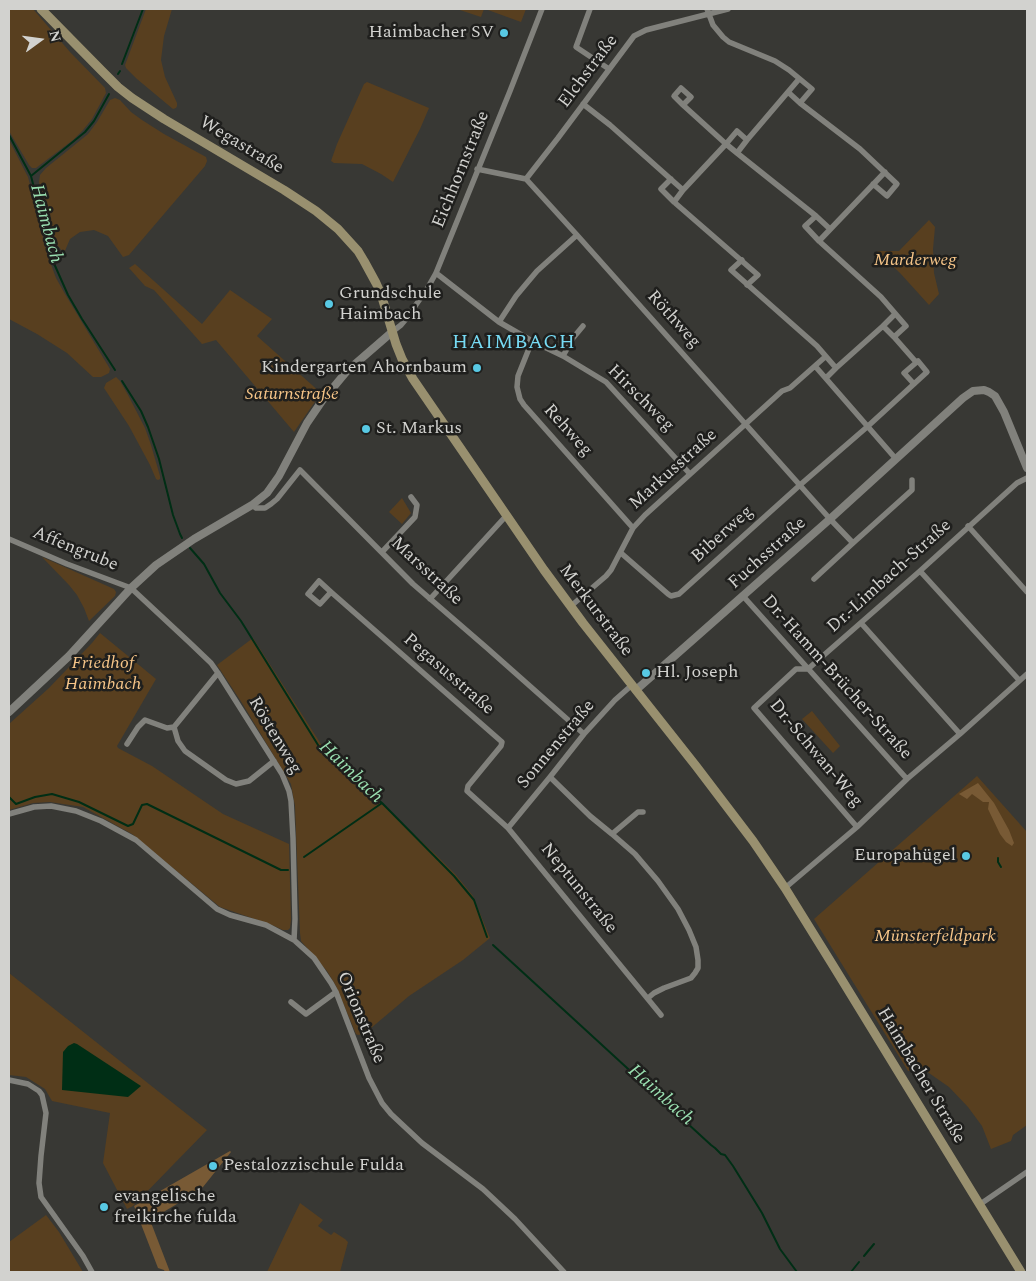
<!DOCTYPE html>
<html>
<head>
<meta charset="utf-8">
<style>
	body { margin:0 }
	#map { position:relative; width:1036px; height:1281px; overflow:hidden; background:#383834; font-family:Spectral,serif }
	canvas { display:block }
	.frame { position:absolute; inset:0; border:10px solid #d2d2cf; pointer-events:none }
	.north { position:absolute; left:15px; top:15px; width:50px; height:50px; -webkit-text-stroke:4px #1f1f1d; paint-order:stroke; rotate:76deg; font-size:14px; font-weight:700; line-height:20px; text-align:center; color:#d2d2cf }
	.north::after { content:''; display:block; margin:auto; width:18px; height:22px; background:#d2d2cf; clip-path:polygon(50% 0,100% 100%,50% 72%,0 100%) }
</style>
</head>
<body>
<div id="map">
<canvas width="1036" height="1281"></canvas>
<div class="frame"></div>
<div class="north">N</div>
</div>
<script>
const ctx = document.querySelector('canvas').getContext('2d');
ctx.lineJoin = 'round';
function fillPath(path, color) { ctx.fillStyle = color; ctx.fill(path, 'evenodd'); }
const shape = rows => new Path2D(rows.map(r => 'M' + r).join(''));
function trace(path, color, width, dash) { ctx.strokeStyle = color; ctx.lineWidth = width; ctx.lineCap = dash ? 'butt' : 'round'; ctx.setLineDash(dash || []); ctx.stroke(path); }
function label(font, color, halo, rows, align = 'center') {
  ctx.font = font + ' Spectral,serif'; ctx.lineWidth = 5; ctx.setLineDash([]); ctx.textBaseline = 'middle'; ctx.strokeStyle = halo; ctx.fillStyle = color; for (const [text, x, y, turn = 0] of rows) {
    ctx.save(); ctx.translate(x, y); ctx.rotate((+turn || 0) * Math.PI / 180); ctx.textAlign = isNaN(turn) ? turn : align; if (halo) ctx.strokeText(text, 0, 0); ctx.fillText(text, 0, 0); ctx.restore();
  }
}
const green = shape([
	[9,9,33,9,70,52,105,88,106,93,92,119,83,130,73,140,36,168,32,168,29,165,9,131],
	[146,9,172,9,164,36,161,60,165,77,177,103,177,106,176,108,173,109,137,79,126,68,125,65],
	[457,9,484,9,481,17],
	[489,9,526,9,521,22,488,10],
	[367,82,429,108,420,129,393,182,381,174,362,164,334,163,331,161,337,144,364,84],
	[115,98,120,100,131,112,142,120,164,134,206,157,207,161,205,166,129,255,123,257,108,236,94,230,80,232,70,239,64,253,57,245,51,232,39,182,40,175,46,168,77,143,88,134,97,122,110,100],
	[9,140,28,177,42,233,49,259,56,278,65,294,110,369,109,373,101,377,93,377,67,353,37,334,9,319],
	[929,220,935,227,933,249,934,273,939,294,929,305,900,273,877,251,899,251],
	[135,264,202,324,230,290,272,319,257,336,321,393,294,432,216,340,202,344,154,290,145,286,129,268],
	[116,377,120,381,128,395,145,428,151,445,160,476,160,479,158,480,156,479,150,465,129,426,104,388,106,383],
	[402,498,411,513,402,524,389,512],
	[42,557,114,589,116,592,115,596,89,621,84,608,77,595,69,585],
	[100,633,156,679,117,746,118,748,152,766,223,814,289,844,291,920,290,928,288,930,283,930,272,925,220,907,132,834,83,807,50,802,33,803,9,810,9,724,49,688,92,643],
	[253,638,326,752,435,854,456,875,473,896,490,938,463,960,409,996,364,1034,358,1035,356,1034,336,986,327,971,301,941,300,933,295,806,291,784,242,703,217,665],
	[812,711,840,746,833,753,802,719],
	[977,776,1027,832,1027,1125,1013,1135,1011,1141,991,1149,982,1126,968,1107,949,1087,926,1071,908,1071,814,919],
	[9,973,207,1130,133,1206,127,1209,103,1163,110,1113,52,1101,45,1089,26,1077,9,1075],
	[300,1203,323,1220,318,1226,331,1235,334,1232,345,1239,348,1242,340,1272,267,1272],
	[46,1215,59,1232,83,1272,9,1272,9,1242]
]);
const forest = shape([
	[978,783,994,803,1009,830,1014,843,1012,846,1006,842,1000,834,988,809,989,802,983,802,972,794,967,799,959,794],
	[230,1151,231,1152,203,1187,192,1193,182,1201,150,1220,170,1272,165,1272,164,1270,158,1268,134,1206]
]);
const water = shape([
	[74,1043,77,1044,141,1086,128,1097,62,1090,63,1052,68,1046]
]);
const stream = shape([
	[122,64,143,9],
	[118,74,120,71],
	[109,94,94,121,85,132,31,176,52,259,68,295,82,319,115,370],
	[9,135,31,176],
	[122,381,141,411,148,427,159,459,173,515,180,534,182,538],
	[190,548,204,564,220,593,241,621,323,753,382,803,454,876,474,900,487,937],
	[9,797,16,804,35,797,52,794,79,802,128,826,133,824,142,805,147,804,281,870,288,870],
	[304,857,382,803],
	[998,858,998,862,1001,867],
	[493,945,711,1145,715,1148,721,1154,725,1155,733,1166,762,1213,780,1249,797,1272],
	[864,1256,874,1244],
	[851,1272,859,1262]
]);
const minor = shape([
	[590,9,576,47,609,69],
	[707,9,713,25,723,37,729,42,775,61,789,70,812,89,800,103,788,92],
	[800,103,860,149,897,184,887,196,873,184],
	[583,104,610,125,683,190],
	[747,140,799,79],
	[737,153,816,216,830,229],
	[477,169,526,179,577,235,830,519,853,543],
	[526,179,558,138,634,36,646,30,728,9],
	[671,179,661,189,674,202,683,190,726,144,737,131,747,140,737,153,726,144,683,105,674,96,681,88,691,97,683,105],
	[674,202,758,275,747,285],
	[816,216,805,226,819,241,885,172],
	[819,241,881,297,906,326,894,337,883,326,895,314],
	[742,260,731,270,817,346,836,368,826,378],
	[436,273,499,322,532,341,563,356,606,382,690,474],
	[499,322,516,296,537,271,577,235],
	[392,332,401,325,406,319,427,289,436,273,510,91,542,9],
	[894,337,916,362],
	[532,341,518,376,517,387,520,399,524,405,633,528],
	[563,356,573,338,583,326],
	[815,366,896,459],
	[836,368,883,326],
	[252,505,256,508,265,508,271,504,277,499,300,470,413,584,487,648,584,734],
	[968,526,1027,592],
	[9,539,67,564,131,588,189,642,211,663,218,673,282,774,289,791,291,801,293,838,295,919,294,940],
	[382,552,415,517,417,505,411,497],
	[621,553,668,594,671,596,679,594,800,485,867,427,927,372,918,361,904,373,914,384],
	[920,571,1019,680],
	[814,579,853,543,912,490,912,480],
	[319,581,331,592,320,604,308,594,319,581],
	[331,592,502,742,501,746,468,786,467,791,508,828,661,1015],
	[743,596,907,779],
	[430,599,506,516],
	[571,606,606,576,611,570,633,528,645,515,782,391,790,388,825,357],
	[861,623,960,734],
	[808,669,920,571,1017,483,1027,478],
	[808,669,796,669,754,708,857,827],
	[174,727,178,741,185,751,226,780,236,784,249,781,274,761],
	[127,744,138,727,145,720,167,728,174,727,218,673],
	[550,777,590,816,612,834,635,854,658,881,678,909,689,930,696,947,698,960,698,968,695,973,691,978,664,988,654,993,648,998],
	[9,814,34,807,51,806,76,811,101,821,136,840,217,909,230,915,266,925,294,940,314,958,331,983,336,992,369,1078,382,1103,391,1114,422,1143,483,1189,515,1219,564,1272],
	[508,828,550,777,584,734,615,700,632,685],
	[612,834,638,812,643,812],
	[785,888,857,827,907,779,960,734,1027,674],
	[291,1002,306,1014,336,992],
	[9,1080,28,1084,39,1091,42,1095,46,1113,41,1156,39,1183,41,1197,83,1256,92,1272],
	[979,1205,1027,1172]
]);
const tertiary = shape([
	[636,690,830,519,963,398,973,391,984,390,989,392,995,396,1004,412,1027,468],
	[9,712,69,656,131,588,156,565,194,539,252,505,267,493,279,476,307,423,322,401,347,371,392,332]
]);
const secondary = shape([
	[41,9,102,71,118,87,132,98,164,119,284,190,316,211,338,229,358,251,364,261,376,283,381,294,396,344,402,359,413,379,544,570,583,623,696,766,753,841,785,888,834,967,1021,1272]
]);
const markers = [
	[504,33,5,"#58c9e4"],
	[329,304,5,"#58c9e4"],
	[477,368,5,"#58c9e4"],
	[366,429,5,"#58c9e4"],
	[646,673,5,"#58c9e4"],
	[966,856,5,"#58c9e4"],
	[213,1166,5,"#58c9e4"],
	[104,1207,5,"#58c9e4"]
];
const poiNames = [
	["Haimbacher SV",494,33,"right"],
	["Grundschule",339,294],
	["Haimbach",339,315],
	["Kindergarten Ahornbaum",467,368,"right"],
	["St. Markus",376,429],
	["Hl. Joseph",656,673],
	["Europahügel",956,856,"right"],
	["Pestalozzischule Fulda",223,1166],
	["evangelische",114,1197],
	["freikirche fulda",114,1218]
];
const streetNames = [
	["Elchstraße",589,72,-53],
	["Wegastraße",241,146,31],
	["Eichhornstraße",462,170,-68],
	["Röthweg",673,320,48],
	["Hirschweg",640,399,45],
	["Rehweg",567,431,48],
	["Markusstraße",674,470,-42],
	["Biberweg",723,535,-42],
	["Affengrube",75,550,22],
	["Fuchsstraße",768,554,-42],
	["Marsstraße",426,572,43],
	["Dr.-Limbach-Straße",890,577,-42],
	["Merkurstraße",595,611,53],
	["Pegasusstraße",448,675,41],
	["Dr.-Hamm-Brücher-Straße",836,678,48],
	["Röstenweg",274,736,59],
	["Sonnenstraße",557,745,-50],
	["Dr.-Schwan-Weg",815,754,50],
	["Neptunstraße",578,889,51],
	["Orionstraße",360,1018,67],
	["Haimbacher Straße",920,1076,59]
];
const parkNames = [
	["Marderweg",915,261],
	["Saturnstraße",292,395],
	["Friedhof",103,664],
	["Haimbach",103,685],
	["Münsterfeldpark",935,937]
];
const waterNames = [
	["Haimbach",45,224,75],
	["Haimbach",350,773,44],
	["Haimbach",660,1096,42]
];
const quarterNames = [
	["HAIMBACH",514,344]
];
fillPath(green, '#583f1f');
fillPath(forest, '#785a35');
fillPath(water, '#002e15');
trace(stream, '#002e15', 2);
trace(minor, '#81817c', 5.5);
trace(tertiary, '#81817c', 8);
trace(secondary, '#99906f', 9);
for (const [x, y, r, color] of markers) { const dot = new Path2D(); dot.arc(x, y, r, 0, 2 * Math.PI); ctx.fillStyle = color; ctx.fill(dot); trace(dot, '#1f1f1d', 2); }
label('18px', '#d2d2cf', '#1f1f1d', poiNames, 'left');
label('18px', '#d2d2cf', '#1f1f1d', streetNames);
label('italic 18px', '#f6c588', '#1f1f1d', parkNames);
label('italic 19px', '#99dfb0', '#1f1f1d', waterNames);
ctx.letterSpacing = '1px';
label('20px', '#77dbf4', '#1f1f1d', quarterNames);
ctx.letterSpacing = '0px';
</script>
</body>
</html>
